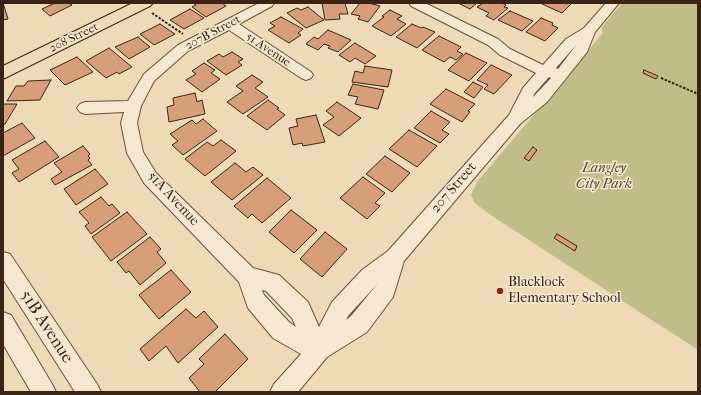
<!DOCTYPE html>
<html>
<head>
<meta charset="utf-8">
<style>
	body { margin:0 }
	#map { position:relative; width:701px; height:395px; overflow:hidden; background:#efdab7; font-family:"IM FELL French Canon",serif }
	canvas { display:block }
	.frame { position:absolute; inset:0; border:4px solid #392415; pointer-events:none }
</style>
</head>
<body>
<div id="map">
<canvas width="701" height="395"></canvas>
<div class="frame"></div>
</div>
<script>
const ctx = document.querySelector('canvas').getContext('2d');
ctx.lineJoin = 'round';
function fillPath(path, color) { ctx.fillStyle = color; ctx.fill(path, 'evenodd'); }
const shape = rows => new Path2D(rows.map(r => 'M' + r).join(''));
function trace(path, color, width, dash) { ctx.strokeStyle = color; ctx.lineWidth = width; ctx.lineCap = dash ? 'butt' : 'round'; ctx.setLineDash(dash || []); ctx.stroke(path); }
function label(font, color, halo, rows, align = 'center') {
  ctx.font = font + ' "IM FELL French Canon",serif'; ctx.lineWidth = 3; ctx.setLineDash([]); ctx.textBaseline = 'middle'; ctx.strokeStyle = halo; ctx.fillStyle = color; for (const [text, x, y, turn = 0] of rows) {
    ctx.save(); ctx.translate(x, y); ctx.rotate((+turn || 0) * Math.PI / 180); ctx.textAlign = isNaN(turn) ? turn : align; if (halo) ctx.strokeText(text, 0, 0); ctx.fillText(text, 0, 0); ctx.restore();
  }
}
const green = shape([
	[622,3,698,3,698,350,489,214,474,202,471,195,477,182,603,33,601,28]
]);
const building = shape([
	[55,3,69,3,72,5,50,16,42,9,55,3],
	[193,3,222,3,226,6,206,17,192,7,196,5,193,3],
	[322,3,345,3,348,14,339,14,340,19,325,20,322,3],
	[360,3,369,3,380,6,368,22,358,19,360,16,351,14,360,3],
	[458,3,477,3,470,9,458,3],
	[483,3,502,3,506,5,504,7,508,8,494,20,486,16,489,13,477,7,483,3],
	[544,3,572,3,562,13,542,4,544,3],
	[4,6,8,19,3,20,3,7,4,6],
	[308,7,324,20,306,28,287,13,297,8,301,10,308,7],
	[190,9,204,18,184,29,170,20,190,9],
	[390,10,402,16,397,19,406,24,391,36,372,26,384,17,382,16,390,10],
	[510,11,533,21,522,31,498,20,510,11],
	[281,17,303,29,298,33,301,35,289,43,268,30,275,26,270,23,281,17],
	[541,18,553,23,552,25,558,28,545,41,526,32,541,18],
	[160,24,175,34,154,45,140,34,160,24],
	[412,24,421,28,423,27,435,32,417,48,396,37,412,24],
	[328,30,351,40,338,52,328,48,330,46,324,44,318,50,306,44,314,37,318,39,328,30],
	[439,36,461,47,457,51,463,54,456,60,450,57,444,62,422,50,439,36],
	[138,37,150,47,129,59,115,47,138,37],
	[355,43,376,56,365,64,355,58,350,62,339,55,355,43],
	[109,48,132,67,119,74,117,72,106,78,86,61,109,48],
	[232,52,243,59,238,62,242,65,226,75,207,61,219,54,223,57,232,52],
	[466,53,487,63,469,81,448,70,466,53],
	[77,57,93,72,65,85,50,70,77,57],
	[204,63,215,70,211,73,220,79,202,92,186,80,196,74,192,71,204,63],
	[491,65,512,75,494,94,484,89,488,85,477,80,491,65],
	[365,66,392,70,388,87,352,82,355,71,363,73,365,66],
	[644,70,658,76,656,79,643,73,644,70],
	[252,75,263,82,255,88,268,97,243,114,227,102,243,91,236,86,252,75],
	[51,80,40,100,7,101,16,86,24,86,28,81,51,80],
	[473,82,483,87,474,98,464,92,473,82],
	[353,84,384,90,378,109,355,104,358,97,348,95,353,84],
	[446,89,475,104,468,111,470,112,462,122,430,104,446,89],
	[195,93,197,102,202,100,205,114,169,122,167,107,174,105,173,98,195,93],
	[268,100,279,108,277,109,285,115,267,130,247,116,268,100],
	[337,102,361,118,339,136,323,125,334,117,326,111,337,102],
	[3,104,17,104,5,124,3,124,3,104],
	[431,111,450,122,442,130,449,134,440,143,414,128,431,111],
	[316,115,325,142,303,146,302,143,293,145,289,128,298,126,296,119,316,115],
	[203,119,217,131,183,155,172,145,178,141,170,134,192,120,196,124,203,119],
	[22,123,35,138,3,156,3,133,22,123],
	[409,130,437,146,417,167,389,149,409,130],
	[221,140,236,151,205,176,185,159,207,142,213,146,221,140],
	[45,141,59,157,19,182,12,173,19,169,12,160,45,141],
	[83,146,90,154,88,156,90,158,88,160,92,165,55,185,51,179,62,172,54,163,83,146],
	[533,147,537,150,529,161,524,158,533,147],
	[385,156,410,173,392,192,366,174,385,156],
	[235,163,246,172,253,167,263,175,232,200,211,182,235,163],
	[95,169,108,184,76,205,64,189,95,169],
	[363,177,385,193,375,203,380,206,367,219,340,198,363,177],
	[267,178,291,198,262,223,252,214,248,218,234,206,267,178],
	[101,197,109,206,112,204,120,213,91,234,85,226,89,223,79,212,101,197],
	[291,210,317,230,294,253,269,232,291,210],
	[127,212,147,234,111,261,92,237,127,212],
	[325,232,347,249,322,277,300,259,325,232],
	[557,234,577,246,575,251,554,238,557,234],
	[150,237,161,249,157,252,166,263,140,285,129,271,126,273,117,262,150,237],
	[171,270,191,292,159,319,139,295,171,270],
	[186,309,196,318,204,311,218,327,178,363,166,346,149,361,140,349,186,309],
	[225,334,248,359,215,392,200,392,189,378,204,364,199,359,225,334]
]);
const path = shape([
	[152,13,183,34],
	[661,78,698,94]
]);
const minor = shape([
	[259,3,274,3,272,6,239,24,311,72,313,75,311,78,306,80,301,78,229,30,188,51,154,81,141,106,137,123,143,152,156,173,253,268,279,275,308,302,319,327,332,302,362,270,388,251,509,115,523,88,536,73,500,55,488,45,411,6,409,3,425,3,498,39,510,49,543,65,566,39,584,28,606,3,619,3,595,32,587,52,547,102,520,124,404,261,393,297,367,332,327,357,298,392,270,392,274,384,301,354,273,338,248,308,239,282,144,183,127,153,121,123,124,112,85,114,80,112,77,108,80,104,85,102,128,101,144,74,178,45,259,3],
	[577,44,558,69,556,68,576,45,577,44],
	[549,77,551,78,533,97,534,94,549,77],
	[378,283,351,316,346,320,348,316,378,283],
	[262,290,266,291,292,318,296,327,289,322,264,295,262,290],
	[3,252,10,254,97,384,101,392,75,392,3,279,3,252],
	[3,312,11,315,52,384,56,392,31,392,3,344,3,312]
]);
const major = shape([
	[133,3,153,3,150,6,3,79,3,66,133,3]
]);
const markers = [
	[500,291,4,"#8f2418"]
];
const farStreetnames = [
	["207B Street",213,33,-28],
	["208 Street",74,38,-26],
	["51 Avenue",268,50,34]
];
const parkNames = [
	["Langley",604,169],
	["City Park",604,185]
];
const streetNames = [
	["207 Street",454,188,-49],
	["51A Avenue",173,199,47]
];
const poiNames = [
	["Blacklock",508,283],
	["Elementary School",508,299]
];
const nearStreetnames = [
	["51B Avenue",46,327,57]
];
fillPath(green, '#c0bd89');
fillPath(building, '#d69f79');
trace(building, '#392415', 1);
trace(minor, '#66523e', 2);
trace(major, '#392415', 2);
trace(path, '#392415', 2, [2.5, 1.5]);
fillPath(minor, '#f5e7d0');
fillPath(major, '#efdab7');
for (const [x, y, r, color] of markers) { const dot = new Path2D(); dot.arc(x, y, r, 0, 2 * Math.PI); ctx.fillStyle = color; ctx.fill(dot); trace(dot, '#f5e7d0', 1.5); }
label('12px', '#392415', '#f5e7d0', farStreetnames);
label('italic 14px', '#5b4a32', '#f5e7d0', parkNames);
label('14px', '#392415', '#f5e7d0', streetNames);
label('14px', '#392415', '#f5e7d0', poiNames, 'left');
label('17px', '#392415', '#f5e7d0', nearStreetnames);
</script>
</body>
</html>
